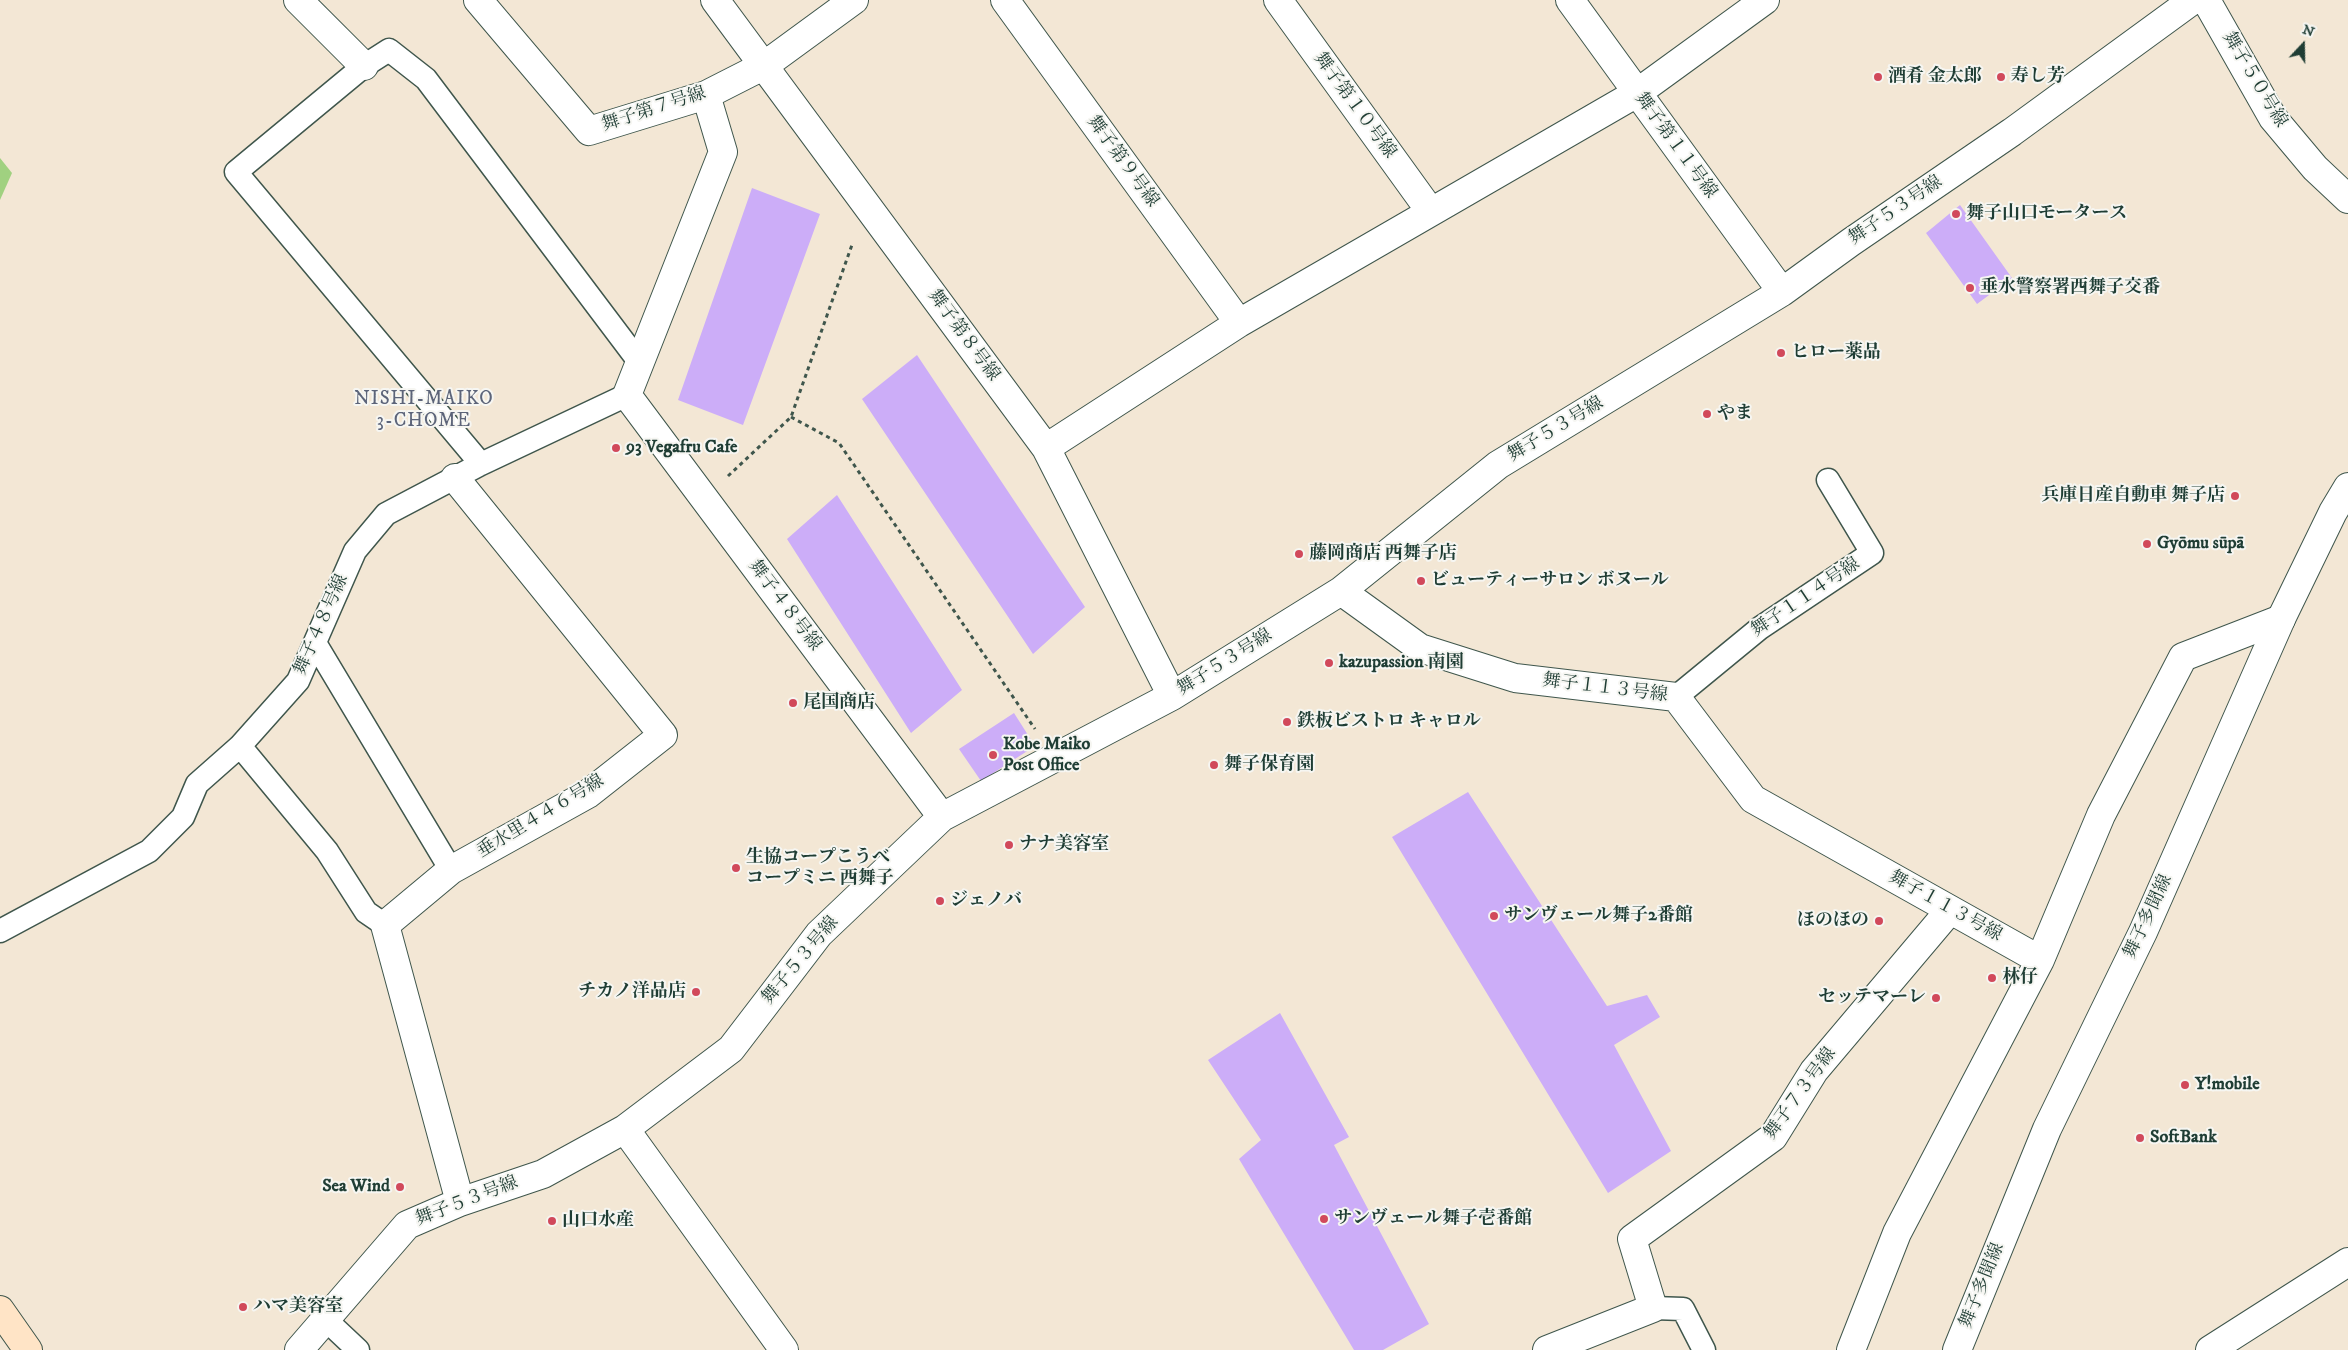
<!DOCTYPE html>
<html>
<head>
<meta charset="utf-8">
<style>
	body { margin:0 }
	#map { position:relative; width:2348px; height:1350px; overflow:hidden; background:#f3e7d5; font-family:"IM FELL DW Pica",serif }
	canvas { display:block }
	.north { position:absolute; left:2278px; top:20px; width:50px; height:50px; -webkit-text-stroke:4px #f6f6f2; paint-order:stroke; rotate:21deg; font-size:14px; font-weight:700; line-height:20px; text-align:center; color:#1f3d34 }
	.north::after { content:''; display:block; margin:auto; width:18px; height:22px; background:#1f3d34; clip-path:polygon(50% 0,100% 100%,50% 72%,0 100%) }
</style>
</head>
<body>
<div id="map">
<canvas width="2348" height="1350"></canvas>
<div class="north">N</div>
</div>
<script>
const ctx = document.querySelector('canvas').getContext('2d');
ctx.lineJoin = 'round';
function fillPath(path, color) { ctx.fillStyle = color; ctx.fill(path, 'evenodd'); }
const shape = rows => new Path2D(rows.map(r => 'M' + r).join(''));
function trace(path, color, width, dash) { ctx.strokeStyle = color; ctx.lineWidth = width; ctx.lineCap = dash ? 'butt' : 'round'; ctx.setLineDash(dash || []); ctx.stroke(path); }
function label(font, color, halo, rows, align = 'center') {
  ctx.font = font + ' "IM FELL DW Pica","Noto Serif JP",serif'; ctx.lineWidth = 4; ctx.setLineDash([]); ctx.textBaseline = 'middle'; ctx.strokeStyle = halo; ctx.fillStyle = color; for (const [text, x, y, turn = 0] of rows) {
    ctx.save(); ctx.translate(x, y); ctx.rotate((+turn || 0) * Math.PI / 180); ctx.textAlign = isNaN(turn) ? turn : align; if (halo) ctx.strokeText(text, 0, 0); ctx.fillText(text, 0, 0); ctx.restore();
  }
}
const green = shape([
	[0,158,12,173,0,200]
]);
const building = shape([
	[752,188,820,214,743,425,678,400],
	[1960,205,2012,278,1977,304,1926,233],
	[917,355,1085,607,1033,654,862,399],
	[837,495,962,690,911,733,787,539],
	[1014,713,1035,746,981,781,959,749],
	[1468,792,1607,1006,1647,995,1660,1017,1614,1045,1671,1151,1608,1193,1392,837],
	[1280,1013,1349,1137,1334,1145,1429,1324,1383,1350,1354,1350,1239,1159,1261,1140,1208,1060]
]);
const path = shape([
	[791,417,839,443,1035,729],
	[728,476,791,417,853,242]
]);
const service = shape([
	[481,464,236,172,364,66,389,50,426,79,640,363],
	[315,643,451,870],
	[1676,697,1760,628,1872,553,1828,480],
	[240,746,327,851,366,912,385,925],
	[0,931,149,851,183,817,197,784,240,746,298,681,355,551,386,514,481,464,627,395],
	[1653,1308,1683,1309,1704,1350],
	[325,1319,358,1350]
]);
const minor = shape([
	[298,0,364,66],
	[478,0,589,131,706,95,765,65,854,0],
	[715,0,1046,448,1172,696],
	[1005,0,1239,323],
	[1278,0,1431,212],
	[1570,0,1782,292],
	[2206,0,2273,118,2315,168,2348,199],
	[706,95,723,152,627,395,942,817],
	[1046,448,1239,323,1637,93,1765,0],
	[455,478,663,735,588,794,451,870,385,925,460,1202],
	[1341,591,1420,648,1515,678,1676,697,1753,799,2040,960],
	[625,1129,784,1350],
	[299,1350,407,1225,460,1202,543,1174,625,1129,731,1049,819,934,942,817,1172,696,1341,591,1498,465,1782,292,1851,242,2012,132,2193,0],
	[1547,1350,1653,1308,1632,1239,1773,1137,1814,1071,1950,910],
	[1851,1350,1897,1233,2040,960,2101,815,2183,657,2281,619],
	[2210,1350,2348,1262]
]);
const tertiary = shape([
	[1957,1350,2047,1129,2143,932,2281,619,2333,512,2348,487]
]);
const secondary = shape([
	[0,1310,28,1350]
]);
const markers = [
	[1878,77,5,"#d1495b"],
	[2001,77,5,"#d1495b"],
	[1956,214,5,"#d1495b"],
	[1970,288,5,"#d1495b"],
	[1781,353,5,"#d1495b"],
	[1707,414,5,"#d1495b"],
	[616,448,5,"#d1495b"],
	[2235,496,5,"#d1495b"],
	[2147,544,5,"#d1495b"],
	[1299,554,5,"#d1495b"],
	[1421,581,5,"#d1495b"],
	[1329,663,5,"#d1495b"],
	[793,703,5,"#d1495b"],
	[1287,722,5,"#d1495b"],
	[993,755,5,"#d1495b"],
	[1214,765,5,"#d1495b"],
	[1009,845,5,"#d1495b"],
	[736,868,5,"#d1495b"],
	[940,901,5,"#d1495b"],
	[1494,916,5,"#d1495b"],
	[1879,921,5,"#d1495b"],
	[1992,978,5,"#d1495b"],
	[696,992,5,"#d1495b"],
	[1936,998,5,"#d1495b"],
	[2185,1085,5,"#d1495b"],
	[2140,1138,5,"#d1495b"],
	[400,1187,5,"#d1495b"],
	[1324,1219,5,"#d1495b"],
	[552,1221,5,"#d1495b"],
	[243,1307,5,"#d1495b"]
];
const poiNames = [
	["酒肴 金太郎",1888,77],
	["寿し芳",2011,77],
	["舞子山口モータース",1966,214],
	["垂水警察署西舞子交番",1980,288],
	["ヒロー薬品",1791,353],
	["やま",1717,414],
	["93 Vegafru Cafe",626,448],
	["兵庫日産自動車 舞子店",2225,496,"right"],
	["Gyōmu sūpā",2157,544],
	["藤岡商店 西舞子店",1309,554],
	["ビューティーサロン ボヌール",1431,581],
	["kazupassion 南園",1339,663],
	["尾国商店",803,703],
	["鉄板ビストロ キャロル",1297,722],
	["Kobe Maiko",1003,745],
	["Post Office",1003,766],
	["舞子保育園",1224,765],
	["ナナ美容室",1019,845],
	["生協コープこうべ",746,858],
	["コープミニ 西舞子",746,879],
	["ジェノバ",950,901],
	["サンヴェール舞子2番館",1504,916],
	["ほのほの",1869,921,"right"],
	["林仔",2002,978],
	["チカノ洋品店",686,992,"right"],
	["セッテマーレ",1926,998,"right"],
	["Y!mobile",2195,1085],
	["SoftBank",2150,1138],
	["Sea Wind",390,1187,"right"],
	["サンヴェール舞子壱番館",1334,1219],
	["山口水産",562,1221],
	["ハマ美容室",253,1307]
];
const streetNames = [
	["舞子５０号線",2254,80,59],
	["舞子第１０号線",1354,106,54],
	["舞子第７号線",654,110,-18],
	["舞子第１１号線",1675,146,54],
	["舞子第９号線",1122,162,54],
	["舞子５３号線",1896,211,-34],
	["舞子第８号線",963,336,54],
	["舞子５３号線",1556,430,-31],
	["舞子１１４号線",1806,598,-34],
	["舞子４８号線",784,606,53],
	["舞子４８号線",322,625,-66],
	["舞子５３号線",1225,663,-32],
	["舞子１１３号線",1605,689,7],
	["垂水里４４６号線",541,817,-31],
	["舞子１１３号線",1945,907,29],
	["舞子多聞線",2149,917,-65],
	["舞子５３号線",801,961,-50],
	["舞子７３号線",1801,1094,-54],
	["舞子５３号線",467,1202,-21],
	["舞子多聞線",1983,1286,-68]
];
const neighbourhoodNames = [
	["NISHI-MAIKO",424,400],
	["3-CHOME",424,422]
];
fillPath(green, '#a0d180');
fillPath(building, '#ccadf8');
trace(service, '#3f564c', 25);
trace(minor, '#3f564c', 30);
trace(tertiary, '#3f564c', 30);
trace(secondary, '#3f564c', 30);
trace(path, '#3f564c', 3, [4, 4]);
trace(service, '#fff', 22);
trace(minor, '#fff', 28);
trace(tertiary, '#fff', 28);
trace(secondary, '#ffe4c6', 28);
for (const [x, y, r, color] of markers) { const dot = new Path2D(); dot.arc(x, y, r, 0, 2 * Math.PI); ctx.fillStyle = color; ctx.fill(dot); trace(dot, '#f6f6f2', 2); }
label('bold 18px', '#1f3d34', '#f6f6f2', poiNames, 'left');
label('18px', '#1f3d34', '#f6f6f2', streetNames);
ctx.letterSpacing = '1px';
label('19px', '#5c6479', '#f6f6f2', neighbourhoodNames);
ctx.letterSpacing = '0px';
</script>
</body>
</html>
